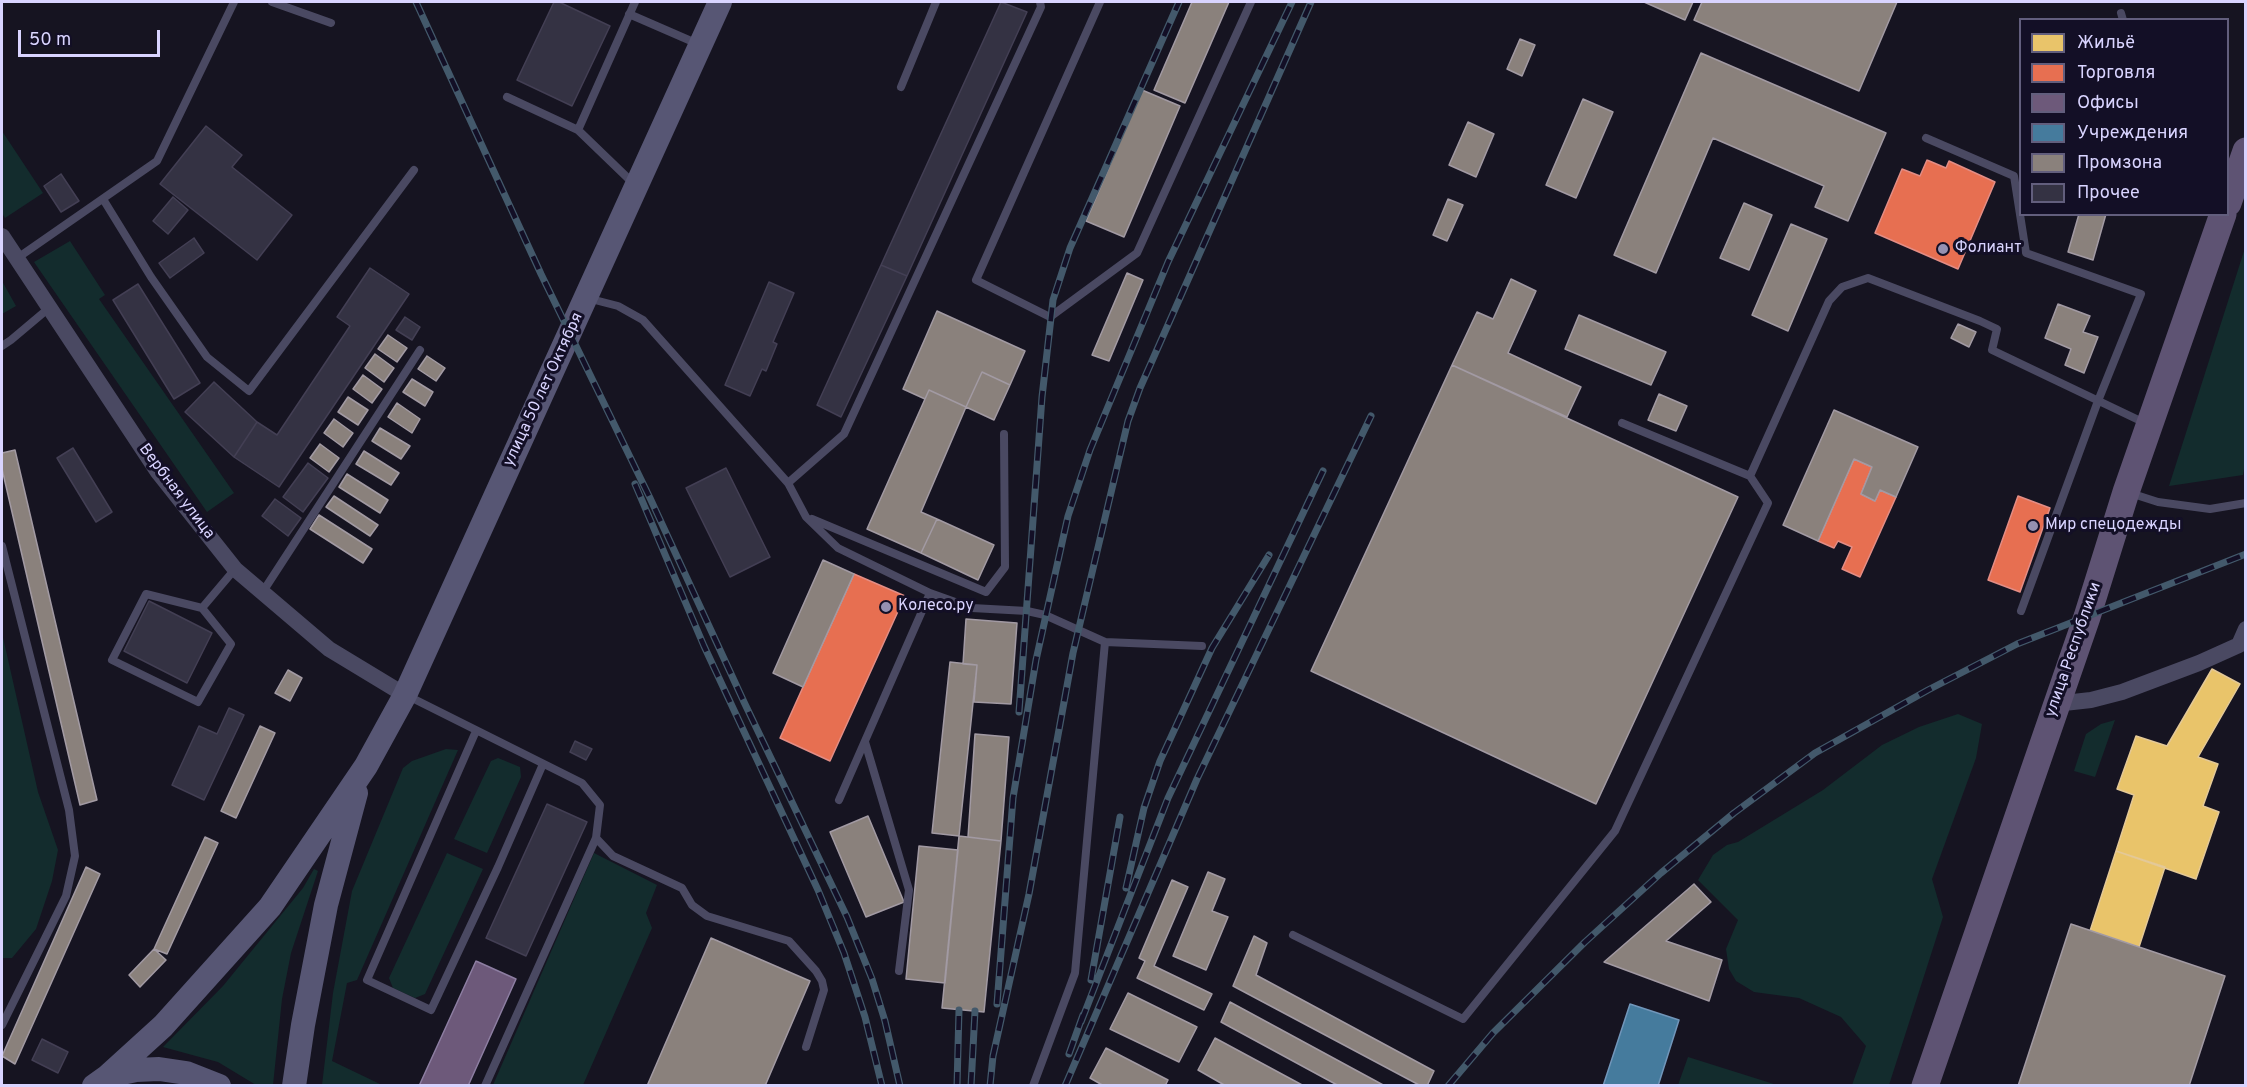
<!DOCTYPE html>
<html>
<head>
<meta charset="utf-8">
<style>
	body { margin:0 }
	#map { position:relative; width:2247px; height:1087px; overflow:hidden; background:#161421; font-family:Overpass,sans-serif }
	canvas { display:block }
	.frame { position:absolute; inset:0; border:3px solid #d9d4ff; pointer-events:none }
	.legend { position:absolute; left:2019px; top:18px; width:210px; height:198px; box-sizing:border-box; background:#130f26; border:2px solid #625e7d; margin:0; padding:8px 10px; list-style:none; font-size:18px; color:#d9d4ff }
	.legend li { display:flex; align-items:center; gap:12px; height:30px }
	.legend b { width:30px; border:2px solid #625e7d }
	.scale { position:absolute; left:18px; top:30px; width:142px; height:27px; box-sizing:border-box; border:3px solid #d9d4ff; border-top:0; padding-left:8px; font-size:18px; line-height:21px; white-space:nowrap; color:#d9d4ff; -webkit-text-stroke:4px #130f26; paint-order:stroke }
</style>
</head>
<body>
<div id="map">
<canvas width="2247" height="1087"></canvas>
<div class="frame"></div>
<ul class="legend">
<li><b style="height:16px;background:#e9c46a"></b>Жильё</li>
<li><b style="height:16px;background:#e76f51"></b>Торговля</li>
<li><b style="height:16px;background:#6d597a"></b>Офисы</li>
<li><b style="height:16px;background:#457b9d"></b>Учреждения</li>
<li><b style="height:16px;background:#8a817c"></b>Промзона</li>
<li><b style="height:16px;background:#343243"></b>Прочее</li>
</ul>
<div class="scale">50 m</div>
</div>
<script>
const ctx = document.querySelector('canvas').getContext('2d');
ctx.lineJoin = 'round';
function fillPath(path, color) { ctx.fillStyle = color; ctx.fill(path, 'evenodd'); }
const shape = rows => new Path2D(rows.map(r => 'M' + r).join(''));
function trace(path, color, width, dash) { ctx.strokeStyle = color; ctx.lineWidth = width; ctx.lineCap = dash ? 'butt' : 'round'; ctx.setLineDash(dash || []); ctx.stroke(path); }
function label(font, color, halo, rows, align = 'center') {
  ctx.font = font + ' Overpass,sans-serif'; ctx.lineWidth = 6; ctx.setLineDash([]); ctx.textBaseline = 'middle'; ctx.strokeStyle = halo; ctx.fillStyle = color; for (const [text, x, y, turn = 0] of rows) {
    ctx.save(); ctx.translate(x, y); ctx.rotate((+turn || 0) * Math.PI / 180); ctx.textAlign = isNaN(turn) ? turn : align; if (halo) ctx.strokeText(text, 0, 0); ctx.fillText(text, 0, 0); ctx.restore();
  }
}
const green = shape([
	[2,131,43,193,5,218,2,213],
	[70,241,105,295,99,299,234,493,207,512,34,262],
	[2245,248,2246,457,2243,475,2169,486],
	[2,281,16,306,2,314],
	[2,633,38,792,58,850,52,881,36,929,12,958,2,958],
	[1958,714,1982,724,1976,758,1932,879,1943,917,1889,1085,1852,1085,1866,1046,1841,1017,1799,998,1754,992,1736,981,1729,969,1726,949,1738,920,1698,880,1713,855,1727,845,1738,842,1823,790,1882,745,1919,727],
	[2115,720,2095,777,2074,771,2086,734,2101,724],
	[446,749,458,750,357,980,347,983,332,1061,382,1085,322,1085,333,993,352,891,403,768,412,761],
	[498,758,520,767,521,777,487,853,454,839,491,761],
	[447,853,483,869,425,994,415,998,393,988,389,978],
	[594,853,657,885,646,913,652,928,583,1085,493,1085],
	[314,869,318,871,291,953,282,999,273,1085,256,1085,218,1062,163,1047,223,986,303,888],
	[1688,1057,1777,1085,1678,1085]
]);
const homes = shape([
	[2212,669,2240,684,2198,757,2218,764,2203,806,2219,812,2196,879,2116,851,2134,795,2117,789,2136,736,2167,746,2212,669],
	[2116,851,2165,867,2139,947,2090,931,2116,851]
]);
const shops = shape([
	[1927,160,1946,168,1949,161,1995,182,1958,269,1875,233,1902,169,1920,176,1927,160],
	[1854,459,1872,467,1861,494,1875,501,1880,490,1896,497,1860,577,1842,569,1852,547,1838,541,1834,548,1818,541,1854,459],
	[2018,496,2050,508,2020,592,1988,580,2018,496],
	[854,574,905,596,830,761,780,738,854,574]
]);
const offices = shape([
	[476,961,516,979,468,1086,419,1086,476,961]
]);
const public = shape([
	[1630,1004,1679,1020,1658,1086,1603,1086,1630,1004]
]);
const industry = shape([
	[1192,2,1229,2,1185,103,1154,90,1192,2],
	[1644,2,1693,2,1685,20,1644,2],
	[1702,2,1897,2,1859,91,1694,20,1702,2],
	[1520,39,1535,45,1522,76,1507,69,1520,39],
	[1701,53,1886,133,1848,221,1815,207,1824,186,1713,138,1656,273,1614,255,1701,53],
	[1142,90,1180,106,1124,237,1086,221,1142,90],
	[1583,99,1613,112,1576,198,1546,185,1583,99],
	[1468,122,1494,134,1476,177,1449,165,1468,122],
	[1448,199,1463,205,1447,241,1433,235,1448,199],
	[1744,203,1772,215,1749,270,1720,258,1744,203],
	[2079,214,2106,214,2093,260,2068,252,2079,214],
	[1791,224,1827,239,1788,331,1752,315,1791,224],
	[1127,273,1143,280,1109,361,1092,355,1127,273],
	[1511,279,1536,291,1508,353,1581,387,1567,417,1452,365,1477,312,1493,319,1511,279],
	[2058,304,2090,316,2083,332,2098,337,2084,373,2065,365,2071,349,2045,338,2058,304],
	[937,311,1025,351,1010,385,982,372,966,407,929,390,925,399,903,389,937,311],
	[1579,315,1666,352,1651,385,1565,349,1579,315],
	[1958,324,1976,332,1969,347,1951,338,1958,324],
	[388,335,407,348,397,362,378,349,388,335],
	[375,354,394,368,384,382,365,368,375,354],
	[427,356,445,368,436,381,418,369,427,356],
	[1452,365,1738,497,1596,804,1311,671,1452,365],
	[982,372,1010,385,994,420,966,407,982,372],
	[363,375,382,389,372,403,353,389,363,375],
	[412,379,433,392,425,406,403,392,412,379],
	[929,390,966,407,921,512,937,519,921,553,867,529,929,390],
	[1659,394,1687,406,1676,431,1648,420,1659,394],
	[348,397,368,410,358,425,338,412,348,397],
	[397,403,420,419,412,433,388,417,397,403],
	[1834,410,1918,447,1896,497,1880,490,1875,501,1861,494,1872,467,1854,459,1818,541,1783,525,1834,410],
	[334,419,353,433,343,447,324,433,334,419],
	[380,428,410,446,401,459,372,441,380,428],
	[320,444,339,458,329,472,310,458,320,444],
	[15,450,97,800,80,805,2,469,2,453,15,450],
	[364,451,399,473,391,485,356,464,364,451],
	[347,474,388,500,380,513,339,487,347,474],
	[334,496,378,525,370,536,326,507,334,496],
	[319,515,372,549,363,563,310,529,319,515],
	[937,519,994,545,978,580,921,553,937,519],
	[823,560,854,574,803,687,773,673,823,560],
	[966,619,1017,623,1011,704,974,702,977,665,963,664,966,619],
	[950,662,977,665,959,836,932,833,950,662],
	[288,670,302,678,290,701,275,693,288,670],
	[260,726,275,733,236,818,221,811,260,726],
	[975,734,1009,737,1001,841,968,837,975,734],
	[868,816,904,902,866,917,830,832,868,816],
	[959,836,1001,841,984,1012,942,1008,959,836],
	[205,837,218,843,167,954,154,949,205,837],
	[919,846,958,850,945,983,906,979,919,846],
	[86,867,100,874,15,1064,2,1056,86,867],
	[1208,872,1225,879,1212,911,1228,917,1206,970,1173,956,1208,872],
	[1172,880,1188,887,1154,966,1212,994,1204,1010,1137,978,1145,961,1139,958,1172,880],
	[1694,884,1711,902,1666,941,1722,960,1709,1001,1604,962,1694,884],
	[2071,924,2225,976,2189,1086,2018,1086,2071,924],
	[1254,936,1267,943,1256,975,1434,1071,1427,1086,1421,1086,1233,986,1254,936],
	[711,938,810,981,765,1086,647,1086,711,938],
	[154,949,166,960,140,987,129,975,154,949],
	[1128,993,1197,1027,1179,1062,1110,1029,1128,993],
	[1230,1002,1385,1086,1339,1086,1221,1022,1230,1002],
	[1215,1038,1304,1086,1226,1086,1198,1070,1215,1038],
	[1106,1048,1168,1080,1165,1086,1104,1086,1090,1078,1106,1048]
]);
const building = shape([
	[554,2,559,2,610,26,572,106,517,80,554,2],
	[1001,2,1027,12,907,276,881,265,1001,2],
	[206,126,242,155,232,167,292,215,257,260,160,184,206,126],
	[61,174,79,201,61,212,44,186,61,174],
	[173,197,188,210,168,234,153,221,173,197],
	[194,238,204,253,170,278,159,263,194,238],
	[881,265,907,276,841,417,817,405,881,265],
	[370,268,409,294,279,487,234,457,257,422,277,435,350,326,337,317,370,268],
	[769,282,794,293,773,342,777,344,766,371,762,369,750,396,725,385,769,282],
	[138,284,200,383,174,399,113,300,138,284],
	[405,317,420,327,412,340,396,330,405,317],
	[214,382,257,422,234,457,185,412,214,382],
	[73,448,112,512,96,522,57,458,73,448],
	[308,463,328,478,303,512,283,497,308,463],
	[726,468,770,557,730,577,686,488,726,468],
	[275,499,301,518,288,536,262,516,275,499],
	[149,601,212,633,187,683,124,651,149,601],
	[229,708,244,715,204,800,172,785,199,726,217,734,229,708],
	[575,741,592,749,586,760,570,752,575,741],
	[547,804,587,822,526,956,486,938,547,804],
	[42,1039,68,1052,58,1073,32,1060,42,1039]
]);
const service = shape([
	[272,2,331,23],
	[1100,2,976,280,1050,317,1137,253,1251,2],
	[2121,13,2123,20],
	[629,14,698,44],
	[901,87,936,2],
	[507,97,578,130],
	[1926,138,2014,176,2026,253,2141,294,2098,401,2021,611],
	[634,184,578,130,635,2],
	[103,199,151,277,207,357,249,391,414,170],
	[16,259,157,161,234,2],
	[587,298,618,306,643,320,788,483,806,517,838,548,930,593,972,608,1027,611,1045,615,1105,642,1075,973,1033,1086],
	[2,346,11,340,49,308],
	[1622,423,1750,476,1829,301,1842,287,1868,278,1980,321,1997,329,1992,350,2147,424],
	[788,483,844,434,1041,7,1040,2],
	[2130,493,2158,502,2210,509,2246,503],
	[812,519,986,592,1005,567,1004,434],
	[2,546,69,810,75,856,66,896,2,1025],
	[262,593,420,350],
	[202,608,231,644,198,702,112,660,146,594,202,608,235,569],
	[1105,642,1202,646],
	[408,696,582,783,600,805,596,838,485,1086],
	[476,731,367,980,431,1010,498,867,543,764],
	[865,742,909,890,899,971],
	[839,800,930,593],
	[596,838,613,856,682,888,692,905,707,916,789,941,816,971,822,981,824,990,806,1047],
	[1293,935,1463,1019,1615,831,1768,503,1750,476]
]);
const minor = shape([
	[2,236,158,472,235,569,329,649,405,695],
	[2055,704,2091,700,2122,692,2199,663,2239,645,2246,629]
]);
const secondary = shape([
	[108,1076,163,1026,270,907,366,766,405,695,720,2],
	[94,1086,108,1076,136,1070,159,1069,186,1073,219,1086],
	[294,1086,303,1025,326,905,356,793]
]);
const primary = shape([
	[2228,203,2246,151],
	[1925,1086,2087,617,2126,492,2223,214]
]);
const rail = shape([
	[416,2,541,274,650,498,744,702,847,917,872,979,885,1021,900,1086],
	[635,484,704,646,818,890,844,953,865,1017,882,1086],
	[1019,712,1042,397,1053,300,1070,248,1179,2],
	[1126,888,1144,808,1160,761,1212,648,1269,555],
	[1091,980,1120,817],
	[997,1004,1013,798,1036,660,1068,516,1090,450,1168,262,1292,2],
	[1081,1022,1168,798,1323,471],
	[1069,1054,1083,1015],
	[957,1086,959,1010],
	[971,1086,975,1011],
	[990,1086,993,1056,1029,894,1073,653,1128,421,1140,388,1311,2],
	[1065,1086,1197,779,1371,416],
	[1448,1086,1493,1033,1585,942,1661,873,1734,813,1815,753,1928,690,2017,644,2246,554]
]);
const markers = [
	[1943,249,6,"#9591b1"],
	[2033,526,6,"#9591b1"],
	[886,607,6,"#9591b1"]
];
const poiNames = [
	["Фолиант",1955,249],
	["Мир спецодежды",2045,526],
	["Колесо.ру",898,607]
];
const streetNames = [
	["улица 50 лет Октября",544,390,-65],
	["Вербная улица",176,492,53],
	["улица Республики",2074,650,-71]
];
fillPath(green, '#132c2d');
fillPath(homes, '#e9c46a');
trace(homes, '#e4c997', 1.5);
fillPath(shops, '#e76f51');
trace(shops, '#e38d85', 1.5);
fillPath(offices, '#6d597a');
trace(offices, '#8d7ea2', 1.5);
fillPath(public, '#457b9d');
trace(public, '#7196ba', 1.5);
fillPath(industry, '#8a817c');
trace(industry, '#a29aa3', 1.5);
fillPath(building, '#343243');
trace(building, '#433f54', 1.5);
trace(service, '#4a4962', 8);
trace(minor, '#4a4962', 16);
trace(secondary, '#575674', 24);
trace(primary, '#5e5373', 27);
trace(rail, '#43596b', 7);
trace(rail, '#130f26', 4.5, [14]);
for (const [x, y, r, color] of markers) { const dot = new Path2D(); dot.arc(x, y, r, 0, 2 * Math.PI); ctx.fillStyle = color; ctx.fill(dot); trace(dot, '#130f26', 2); }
label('16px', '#d9d4ff', '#130f26', poiNames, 'left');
label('16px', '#d9d4ff', '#130f26', streetNames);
</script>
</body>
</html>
